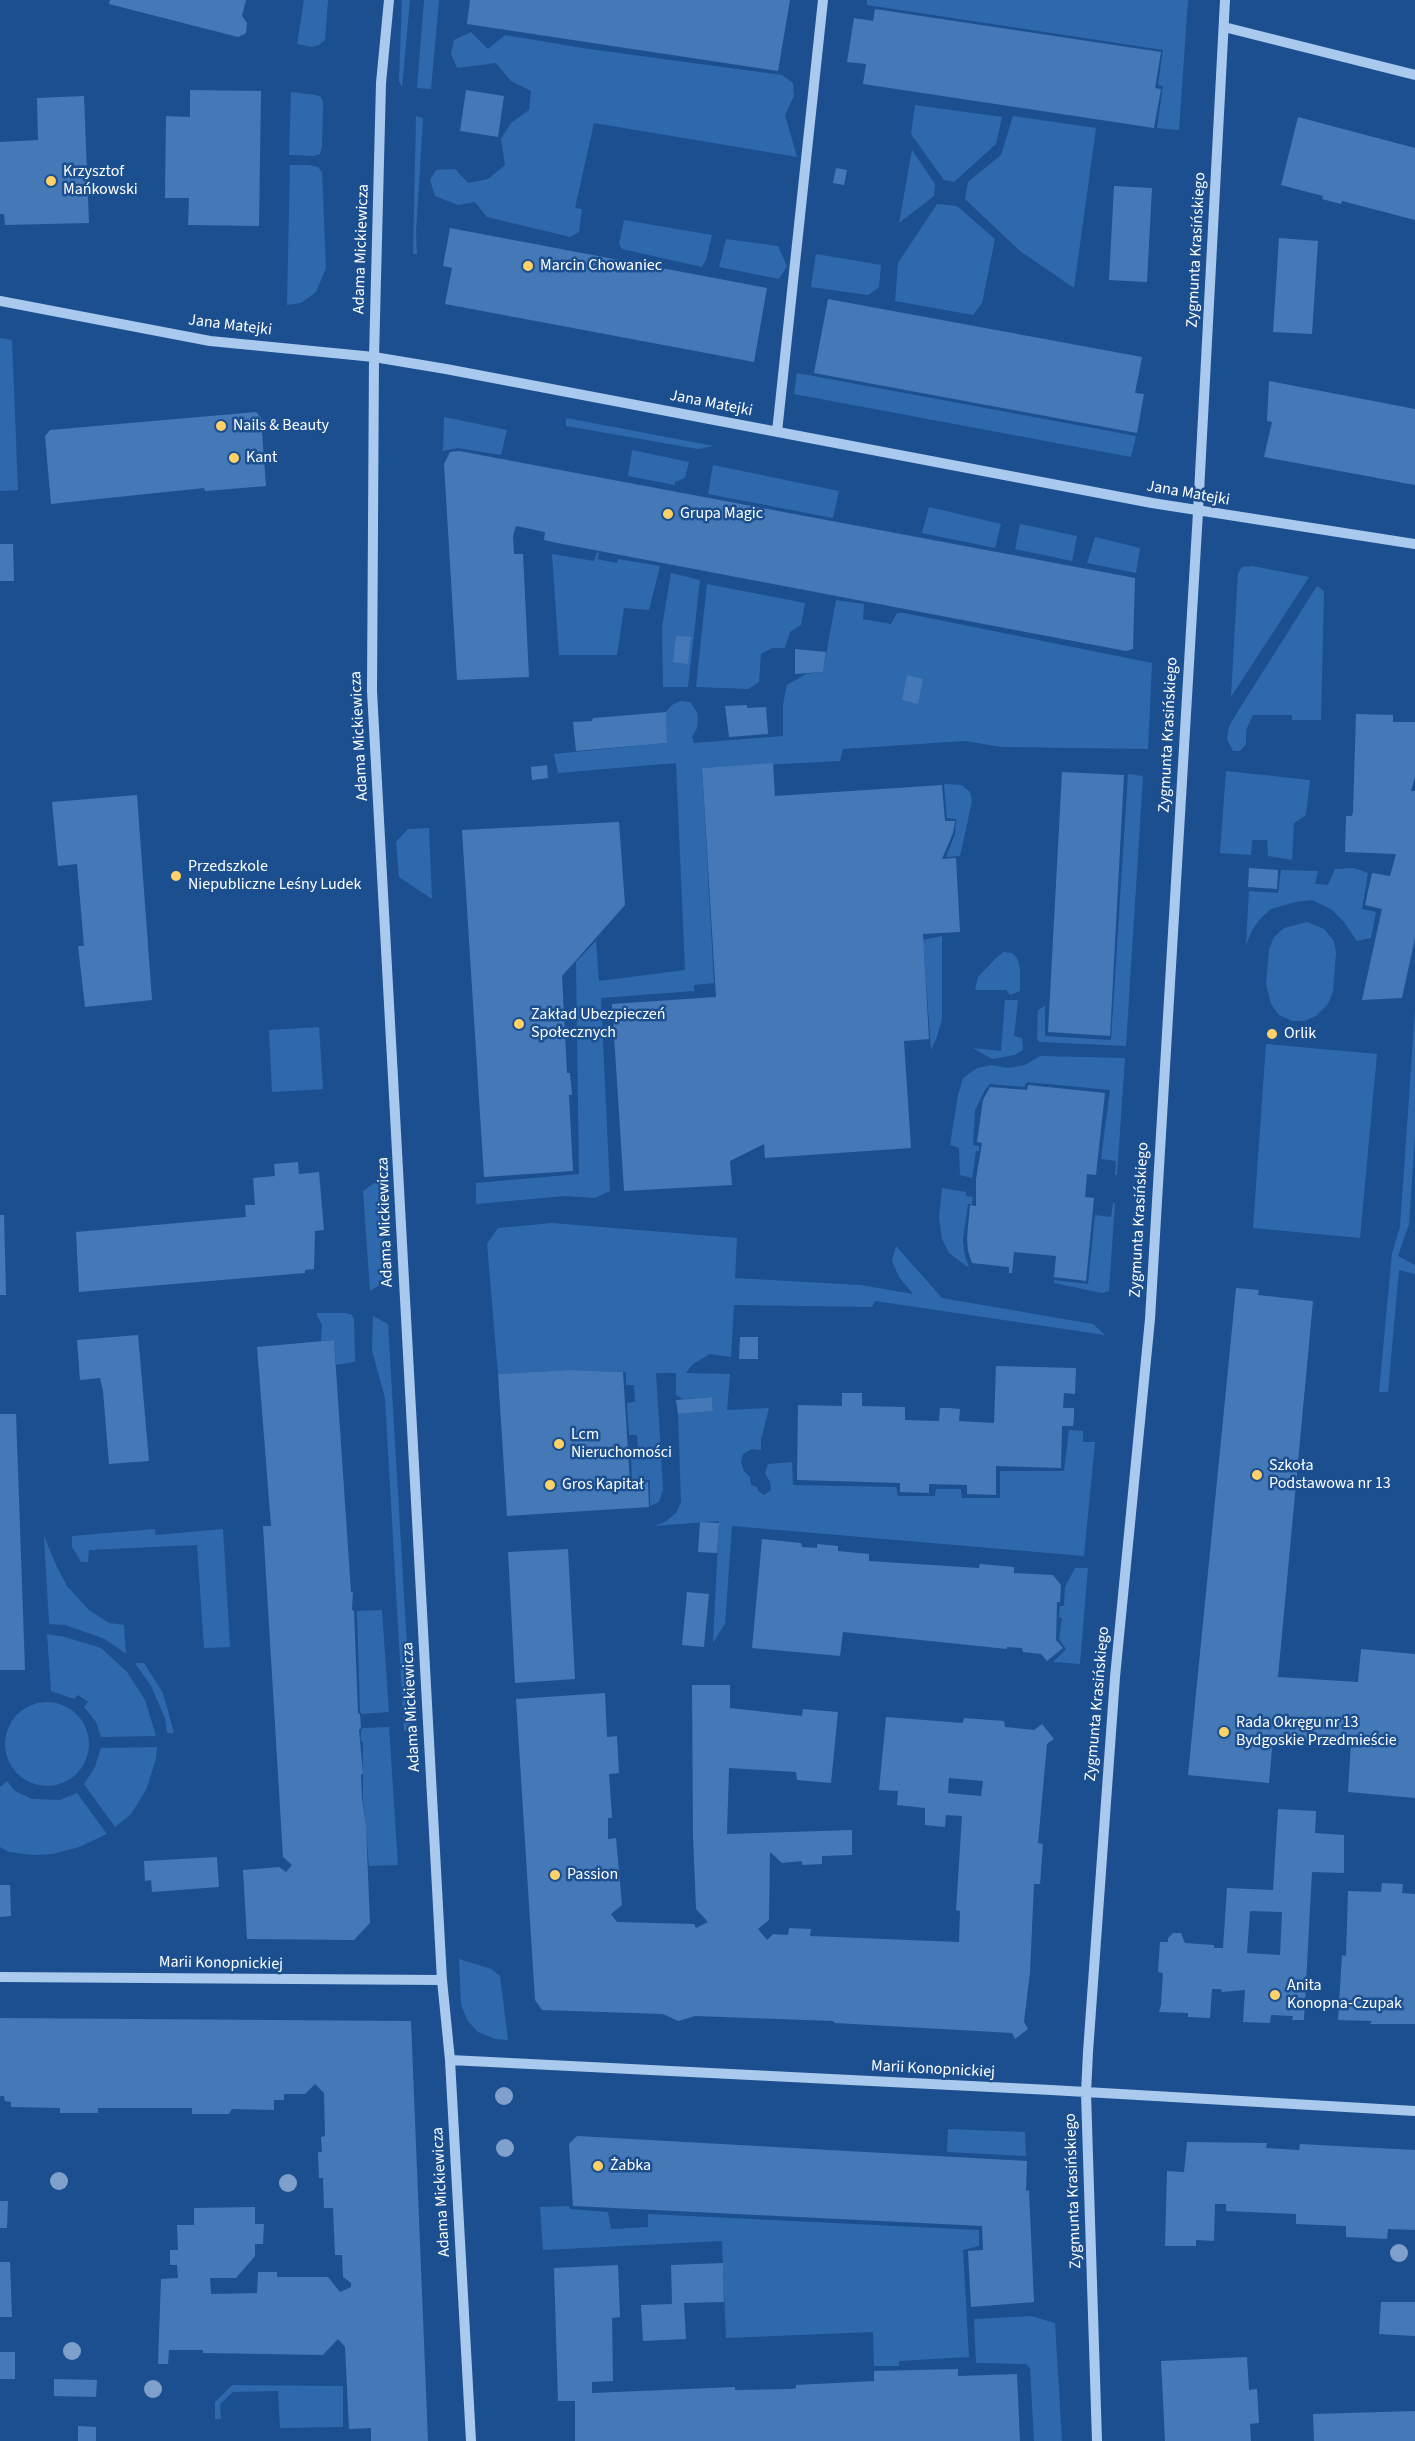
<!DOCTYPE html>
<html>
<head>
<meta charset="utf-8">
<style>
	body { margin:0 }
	canvas { display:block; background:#1b4f8f }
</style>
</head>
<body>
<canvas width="1415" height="2441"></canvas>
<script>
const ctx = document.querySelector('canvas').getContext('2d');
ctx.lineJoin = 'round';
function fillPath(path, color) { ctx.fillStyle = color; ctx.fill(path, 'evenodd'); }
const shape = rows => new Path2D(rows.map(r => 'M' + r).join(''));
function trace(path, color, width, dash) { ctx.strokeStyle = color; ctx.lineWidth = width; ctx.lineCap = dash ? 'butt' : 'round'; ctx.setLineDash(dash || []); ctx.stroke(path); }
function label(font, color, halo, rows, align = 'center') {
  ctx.font = font + ' "Source Sans 3",sans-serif'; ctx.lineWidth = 5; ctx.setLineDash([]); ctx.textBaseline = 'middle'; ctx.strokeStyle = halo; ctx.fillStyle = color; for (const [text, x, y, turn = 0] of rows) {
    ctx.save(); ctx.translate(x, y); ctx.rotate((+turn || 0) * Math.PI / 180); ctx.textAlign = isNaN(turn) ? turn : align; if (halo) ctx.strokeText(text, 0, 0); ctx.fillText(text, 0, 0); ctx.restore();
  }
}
const green = shape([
	[304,0,328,0,325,40,319,45,312,47,297,44],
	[402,0,410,0,402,87,399,81],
	[424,0,439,0,431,89,417,88],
	[867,0,1188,0,1179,130,1157,128,1163,86,1158,85,1163,50,867,5],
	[471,32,488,49,505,35,589,49,782,75,793,83,794,96,785,115,797,157,594,123,575,208,582,209,579,232,570,237,487,217,475,202,458,205,435,196,430,180,436,170,455,169,468,183,488,179,505,165,501,139,511,123,529,110,531,91,511,81,496,63,457,68,451,54,454,40],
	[291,92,316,95,321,97,323,102,322,147,320,154,314,156,289,155],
	[915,105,1002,117,996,144,954,182,944,180,911,134],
	[416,116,423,118,416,233,417,254,413,254],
	[1013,116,1096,128,1074,288,1020,251,965,199,968,182,1001,155],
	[912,150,935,184,934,196,899,223],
	[290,165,309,165,318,167,322,172,326,268,316,292,301,303,287,305],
	[937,204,957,206,995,239,982,303,973,315,895,301,898,263],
	[624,220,712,235,706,260,702,267,622,249,619,244],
	[726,239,778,246,787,266,779,279,719,267],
	[816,254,881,265,879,287,868,295,811,287],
	[0,338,12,340,18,490,0,491],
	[797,373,1136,436,1131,457,794,394],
	[444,417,507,430,501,455,457,448,443,451],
	[566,418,714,446,698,449,566,426],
	[632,450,689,462,685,478,675,482,675,485,628,476],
	[713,465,839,491,833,518,708,494],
	[929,507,1001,524,995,548,922,533],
	[1020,524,1077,536,1072,561,1015,549],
	[1095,537,1140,548,1136,573,1087,563],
	[597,552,599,553,597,559,617,563,618,559,660,566,649,610,624,608,617,655,559,655,552,554,594,561],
	[1252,566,1309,577,1231,697,1238,573,1242,567],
	[671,573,700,580,688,687,663,687,662,627],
	[707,584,805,603,801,625,790,632,785,648,772,648,761,654,759,682,748,689,696,687],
	[1317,586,1324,591,1321,720,1292,720,1292,715,1253,715,1246,730,1246,744,1240,751,1233,751,1227,739,1229,727,1235,716],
	[836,600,864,604,863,619,891,624,897,613,904,613,1152,663,1148,749,1001,747,965,741,843,749,840,761,702,768,714,983,694,985,694,991,601,998,610,1191,595,1198,565,1196,476,1204,476,1183,579,1174,576,962,596,941,599,981,685,970,676,763,558,773,554,754,667,743,666,712,672,705,680,701,690,702,697,712,698,719,697,728,692,737,694,743,783,736,783,704,787,685,806,674,823,672],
	[1226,771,1310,780,1306,815,1294,823,1292,860,1268,856,1267,840,1252,840,1251,855,1220,853],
	[1128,774,1143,776,1126,1046,1039,1042,1037,1038,1038,1010,1045,1006,1045,1036,1111,1040],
	[944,784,962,785,970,792,972,801,960,856,946,857,955,834,956,819,947,818],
	[429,828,432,899,399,877,396,842,408,829],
	[1354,868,1368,873,1362,909,1376,912,1371,938,1357,941,1344,922,1331,909,1312,900,1295,902,1271,909,1261,918,1252,930,1246,945,1249,891,1278,893,1281,870,1318,871,1315,884,1328,885,1335,869],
	[1307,922,1324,929,1334,941,1336,952,1333,991,1328,1004,1316,1016,1304,1021,1292,1021,1279,1015,1271,1004,1266,984,1269,949,1274,937,1284,928],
	[942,936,942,1019,937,1037,931,1050,923,940],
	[1004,952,1012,953,1017,958,1020,968,1020,991,1010,995,1006,990,975,990,978,977,997,957],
	[1005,1000,1018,1000,1014,1036,1022,1038,1023,1050,1015,1055,992,1059,973,1048,1001,1051],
	[1415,1010,1415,1135,1409,1224,1398,1256,1415,1265,1415,1274,1399,1270,1388,1392,1379,1392,1392,1253,1400,1227],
	[319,1027,323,1089,272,1092,269,1030],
	[1266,1044,1377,1054,1360,1238,1253,1228],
	[1040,1056,1125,1058,1117,1175,1115,1175,1116,1161,1101,1159,1110,1090,1027,1082,1024,1087,990,1084,985,1090,975,1110,973,1145,979,1146,979,1151,976,1151,972,1178,960,1175,959,1148,950,1145,958,1095,963,1078,977,1068,992,1065,1008,1068,1025,1065],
	[374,1183,381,1183,386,1281,370,1291,363,1191],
	[942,1188,966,1192,966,1196,973,1197,972,1204,968,1204,963,1240,964,1252,969,1268,949,1253,942,1239,939,1217],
	[1113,1203,1115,1203,1109,1291,1102,1293,1054,1283,1054,1280,1088,1284,1095,1215,1111,1217],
	[552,1223,737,1238,735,1278,861,1285,913,1294,899,1277,892,1261,896,1246,942,1298,1093,1324,1105,1335,875,1301,872,1307,734,1305,731,1357,710,1354,693,1364,686,1373,730,1374,727,1410,769,1408,761,1440,761,1450,752,1449,743,1454,741,1462,744,1471,750,1477,751,1485,757,1487,758,1491,764,1495,771,1490,770,1482,765,1473,768,1464,792,1462,793,1485,896,1487,898,1496,935,1496,936,1489,961,1489,962,1498,1000,1498,1000,1471,1064,1471,1069,1430,1083,1431,1083,1442,1095,1442,1084,1556,732,1526,725,1624,713,1643,719,1521,654,1526,665,1522,676,1513,681,1502,678,1414,713,1411,712,1397,683,1399,676,1395,676,1373,656,1373,663,1489,659,1502,650,1506,650,1480,632,1481,631,1453,638,1452,637,1435,629,1435,627,1403,635,1402,634,1385,626,1385,626,1372,569,1370,498,1374,487,1244,498,1228],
	[316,1313,346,1313,352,1315,354,1320,355,1362,336,1365,334,1340,321,1341,322,1325],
	[373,1316,388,1324,412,1730,404,1731,385,1398,372,1350],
	[155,1529,156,1535,223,1529,230,1647,204,1648,197,1545,89,1550,88,1562,81,1562,72,1547,72,1536],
	[44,1536,56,1565,67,1586,89,1610,109,1623,124,1625,126,1654,105,1639,65,1625,49,1624],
	[1075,1568,1088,1568,1080,1664,1053,1662,1066,1649,1059,1639,1062,1618,1059,1617,1060,1606,1064,1606,1065,1587],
	[382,1610,389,1712,362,1714,360,1712,357,1611],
	[47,1634,65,1637,101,1648,127,1672,145,1700,156,1736,101,1737,96,1722,84,1707,88,1702,78,1695,74,1699,51,1691],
	[135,1663,144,1663,163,1693,174,1733,167,1733,165,1718,151,1686],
	'5 1744a42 42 0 1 1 84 0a42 42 0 1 1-84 0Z',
	[389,1727,398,1865,369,1866,363,1797,363,1742,361,1741,361,1730,363,1728],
	[157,1747,156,1759,146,1790,131,1814,115,1827,84,1784,95,1767,101,1748],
	[7,1781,15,1791,32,1799,60,1800,77,1793,107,1834,79,1847,53,1854,33,1855,9,1852,0,1847,0,1787],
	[459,1959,491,1969,500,1976,508,2040,495,2039,478,2032,467,2020,461,2004],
	[948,2129,1025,2132,1026,2156,947,2152],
	[569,2206,570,2209,608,2212,611,2229,648,2227,648,2214,979,2230,979,2246,963,2250,969,2357,899,2361,899,2366,874,2366,873,2332,726,2338,722,2241,543,2250,540,2207],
	[1031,2316,1055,2323,1062,2441,1034,2441,1030,2368,1026,2364,976,2363,974,2319],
	[232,2385,343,2386,343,2427,280,2428,278,2391,233,2392,220,2404,221,2419,215,2419,215,2402]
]);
const building = shape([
	[110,0,246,0,242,16,247,23,246,33,238,37,109,4],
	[470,0,790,0,778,71,467,24],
	[875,9,1161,52,1155,88,1161,89,1154,128,863,84,866,64,847,62,854,18,873,21],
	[190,90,261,91,259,226,188,225,189,198,165,198,166,116,190,117],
	[466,90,504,96,498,137,460,131],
	[84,96,89,223,5,225,4,214,0,214,0,142,38,140,37,98],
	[1298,117,1415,148,1415,220,1342,201,1341,204,1322,199,1323,196,1281,185],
	[836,168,847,170,844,185,833,183],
	[1114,186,1152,188,1147,282,1109,280],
	[450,228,767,288,754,362,445,304,452,268,443,266],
	[1279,238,1318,241,1312,334,1273,332],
	[828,299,1142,357,1135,393,1144,394,1137,433,814,373],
	[1269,381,1415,409,1415,485,1264,457,1272,422,1267,421],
	[256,412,261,418,266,486,205,491,204,488,51,504,45,436,50,430],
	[459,451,1135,578,1133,649,1126,651,552,542,544,540,545,532,516,526,513,536,514,554,523,554,529,677,457,680,444,464,450,452],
	[0,544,13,544,14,581,0,581],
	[676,636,691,637,688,664,673,662],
	[795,649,826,652,823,672,795,674],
	[907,675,923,679,918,704,902,700],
	[747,705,747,708,766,707,768,734,729,737,725,706],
	[666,712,667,743,576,751,573,722,592,721,593,718],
	[1356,714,1393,715,1393,722,1415,722,1415,777,1411,791,1415,791,1415,938,1402,998,1362,1000,1382,909,1365,905,1372,873,1390,876,1396,854,1345,852,1346,816,1352,816,1353,812],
	[773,763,775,796,942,785,945,821,955,821,953,833,942,859,956,858,960,932,923,934,929,1039,904,1041,911,1148,765,1158,764,1144,730,1161,732,1185,624,1191,612,1004,716,997,702,768],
	[547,765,548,778,532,780,531,767],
	[1062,772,1124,775,1110,1036,1048,1032],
	[137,795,152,1000,85,1007,78,946,84,946,77,864,58,866,52,802],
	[619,822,625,905,562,976,567,1073,570,1073,572,1095,569,1095,573,1171,484,1177,462,830],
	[1249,868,1278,870,1277,889,1248,887],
	[1028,1085,1105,1093,1096,1175,1087,1174,1085,1197,1094,1198,1086,1281,1054,1277,1056,1256,1014,1252,1012,1273,1009,1273,1009,1267,972,1263,968,1251,967,1237,970,1205,976,1206,976,1179,982,1143,977,1142,983,1100,990,1087,1027,1090],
	[298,1162,299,1174,319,1172,324,1230,315,1231,314,1269,305,1270,305,1273,79,1292,76,1232,246,1217,245,1205,255,1205,253,1178,275,1176,274,1164],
	[0,1215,4,1215,6,1295,0,1295],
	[1236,1288,1259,1290,1258,1295,1313,1301,1278,1677,1358,1682,1361,1649,1415,1654,1415,1798,1348,1792,1351,1742,1273,1738,1269,1783,1188,1775],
	[138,1335,149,1461,109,1464,103,1391,100,1378,80,1380,77,1340],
	[740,1337,758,1337,758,1359,739,1359],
	[334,1340,351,1592,353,1592,352,1610,354,1611,358,1713,360,1714,361,1728,359,1730,363,1773,361,1775,362,1798,366,1827,370,1923,354,1940,247,1939,243,1870,279,1867,286,1872,292,1865,283,1857,263,1526,271,1526,257,1347],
	[996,1366,1076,1368,1075,1394,1064,1393,1063,1408,1074,1408,1074,1417,1073,1426,1062,1426,1061,1468,996,1466,996,1495,967,1494,967,1485,929,1484,929,1493,900,1492,900,1483,797,1480,798,1405,842,1406,842,1393,862,1393,862,1406,905,1407,905,1420,939,1421,940,1408,949,1408,960,1409,959,1421,994,1423],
	[569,1370,623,1372,630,1483,648,1482,649,1507,507,1516,498,1374],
	[712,1397,713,1411,678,1414,676,1400],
	[0,1414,16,1414,25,1670,0,1670],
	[700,1522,719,1523,717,1553,698,1552],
	[762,1539,801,1543,802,1547,817,1548,817,1544,838,1546,838,1551,869,1554,869,1561,979,1568,980,1564,1014,1567,1014,1573,1053,1575,1061,1585,1060,1602,1057,1602,1056,1640,1063,1648,1047,1661,1041,1654,1023,1652,1022,1648,1007,1647,1007,1649,843,1632,840,1656,752,1648],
	[568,1549,575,1679,515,1683,508,1552],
	[687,1592,709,1594,704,1647,682,1645],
	[692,1685,730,1685,730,1708,802,1716,803,1709,838,1712,831,1783,797,1780,796,1772,729,1768,727,1834,852,1830,852,1855,822,1856,822,1864,802,1865,802,1861,782,1863,770,1852,769,1920,758,1929,767,1940,773,1934,788,1935,789,1928,811,1929,810,1936,959,1942,960,1911,956,1910,962,1816,946,1815,945,1827,925,1825,925,1808,897,1805,898,1791,879,1790,886,1717,963,1723,964,1718,1004,1721,1005,1727,1034,1730,1042,1724,1054,1739,1047,1744,1038,1843,1043,1844,1040,1884,1034,1884,1030,1972,1024,2022,1028,2029,1015,2039,1012,2033,835,2023,833,2021,695,2016,678,2021,663,2014,542,2010,535,2000,516,1699,605,1693,607,1737,617,1736,619,1773,609,1774,612,1818,608,1818,608,1839,616,1838,622,1905,611,1914,617,1922,694,1924,696,1928,708,1922,696,1909,693,1835],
	[949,1778,983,1781,981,1796,948,1793],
	[1278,1809,1316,1811,1315,1833,1344,1835,1344,1873,1312,1872,1304,2020,1292,2020,1293,2016,1271,2015,1270,2023,1243,2022,1245,1990,1222,1992,1221,1989,1212,1989,1210,2018,1188,2017,1188,2013,1159,2012,1161,2005,1163,1973,1158,1972,1160,1942,1168,1942,1168,1938,1173,1933,1181,1933,1185,1943,1214,1945,1214,1948,1223,1948,1227,1888,1273,1890],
	[1250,1911,1282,1912,1280,1955,1247,1953],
	[217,1857,219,1887,152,1892,151,1880,145,1881,144,1861],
	[1382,1883,1403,1884,1402,1893,1415,1894,1415,2024,1370,2024,1372,2021,1338,2020,1342,1955,1346,1956,1348,1891,1381,1892],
	[0,1885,10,1885,11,1916,0,1917],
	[0,2018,411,2021,428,2441,371,2441,371,2428,349,2429,345,2347,338,2339,323,2355,203,2353,203,2350,169,2350,168,2364,158,2364,161,2279,178,2278,177,2265,170,2265,170,2250,178,2250,177,2225,194,2225,194,2208,255,2207,255,2224,264,2224,263,2244,255,2244,255,2256,236,2278,210,2278,211,2294,257,2293,258,2272,277,2272,277,2277,328,2277,340,2292,351,2287,351,2283,343,2277,342,2255,335,2255,333,2208,324,2208,323,2178,319,2178,318,2152,322,2152,321,2137,325,2136,324,2093,315,2084,305,2094,284,2094,284,2100,274,2100,274,2110,232,2109,229,2114,192,2114,192,2108,98,2108,98,2113,60,2113,60,2108,11,2107,11,2102,5,2101,4,2096,0,2096],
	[577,2136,1027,2161,1026,2191,1029,2190,1034,2302,971,2307,968,2251,983,2250,982,2226,573,2206,569,2144],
	[1187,2142,1267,2143,1266,2148,1299,2150,1300,2144,1415,2150,1415,2230,1388,2229,1387,2239,1346,2237,1346,2226,1296,2224,1296,2214,1226,2211,1226,2204,1215,2204,1214,2241,1196,2240,1196,2246,1165,2246,1167,2171,1184,2172],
	[0,2201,8,2201,7,2228,0,2228],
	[0,2262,10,2262,12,2317,0,2317],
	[723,2263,724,2302,684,2303,686,2339,643,2341,641,2305,672,2304,671,2265],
	[618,2265,620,2317,612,2318,613,2381,592,2382,592,2393,735,2387,735,2390,791,2389,796,2388,796,2385,874,2381,874,2371,958,2369,958,2376,1017,2374,1020,2441,575,2441,575,2401,558,2401,554,2268],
	[1381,2302,1415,2302,1415,2336,1379,2334],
	[0,2352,15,2352,15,2379,0,2379],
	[1247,2357,1249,2390,1257,2389,1259,2423,1250,2424,1251,2441,1165,2441,1161,2361],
	[54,2379,97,2380,96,2397,54,2396],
	[1415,2411,1415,2441,1314,2441,1313,2414],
	[78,2426,96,2427,96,2441,78,2441]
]);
const minor = shape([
	[389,0,381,83,374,357,372,691,442,1980,450,2060,471,2441],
	[1224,27,1415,75],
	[0,301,210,341,374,357,446,369,1152,503,1415,544],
	[777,432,823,0],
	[0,1977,442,1980],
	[450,2060,1051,2090,1415,2111],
	[1097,2441,1086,2093,1088,2052,1115,1677,1150,1319,1198,512,1225,0]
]);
const trees = [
	[504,2096],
	[505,2148],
	[59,2181],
	[288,2183],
	[1399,2253],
	[72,2351],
	[153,2389]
];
const markers = [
	[51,181,6,"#ffd166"],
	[528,266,6,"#ffd166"],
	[221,426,6,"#ffd166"],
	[234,458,6,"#ffd166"],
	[668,514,6,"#ffd166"],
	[176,876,6,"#ffd166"],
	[519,1024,6,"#ffd166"],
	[1272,1034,6,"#ffd166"],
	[559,1444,6,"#ffd166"],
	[1257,1475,6,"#ffd166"],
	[550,1485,6,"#ffd166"],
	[1224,1732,6,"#ffd166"],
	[555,1875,6,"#ffd166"],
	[1275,1995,6,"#ffd166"],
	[598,2166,6,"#ffd166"]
];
const poiNames = [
	["Krzysztof",63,172],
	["Mańkowski",63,190],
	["Marcin Chowaniec",540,266],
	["Nails & Beauty",233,426],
	["Kant",246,458],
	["Grupa Magic",680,514],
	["Przedszkole",188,867],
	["Niepubliczne Leśny Ludek",188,885],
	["Zakład Ubezpieczeń",531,1015],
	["Społecznych",531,1033],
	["Orlik",1284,1034],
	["Lcm",571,1435],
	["Nieruchomości",571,1453],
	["Szkoła",1269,1466],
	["Podstawowa nr 13",1269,1484],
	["Gros Kapitał",562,1485],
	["Rada Okręgu nr 13",1236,1723],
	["Bydgoskie Przedmieście",1236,1741],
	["Passion",567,1875],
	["Anita",1287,1986],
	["Konopna-Czupak",1287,2004],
	["Żabka",610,2166]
];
const streetNames = [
	["Adama Mickiewicza",362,249,-88],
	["Zygmunta Krasińskiego",1197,250,-87],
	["Jana Matejki",230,326,7],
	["Jana Matejki",711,404,11],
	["Jana Matejki",1188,494,10],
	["Zygmunta Krasińskiego",1169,735,-87],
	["Adama Mickiewicza",360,736,-93],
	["Zygmunta Krasińskiego",1140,1220,-87],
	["Adama Mickiewicza",386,1222,-92],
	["Zygmunta Krasińskiego",1098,1704,-85],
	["Adama Mickiewicza",412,1707,-93],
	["Marii Konopnickiej",221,1964,1],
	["Marii Konopnickiej",933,2070,3],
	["Zygmunta Krasińskiego",1074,2191,-92],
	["Adama Mickiewicza",442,2192,-93]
];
fillPath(green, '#2e69ad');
fillPath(building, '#4478b7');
trace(minor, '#a9c9ee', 10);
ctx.fillStyle = '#7ea0ca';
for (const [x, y] of trees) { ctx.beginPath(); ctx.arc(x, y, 9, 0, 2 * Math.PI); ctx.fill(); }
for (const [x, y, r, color] of markers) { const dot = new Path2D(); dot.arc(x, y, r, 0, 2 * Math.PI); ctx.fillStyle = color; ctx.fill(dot); trace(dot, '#1b4f8f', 2); }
label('16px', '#fff', '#1b4f8f', poiNames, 'left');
label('16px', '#fff', '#1b4f8f', streetNames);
</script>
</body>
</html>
